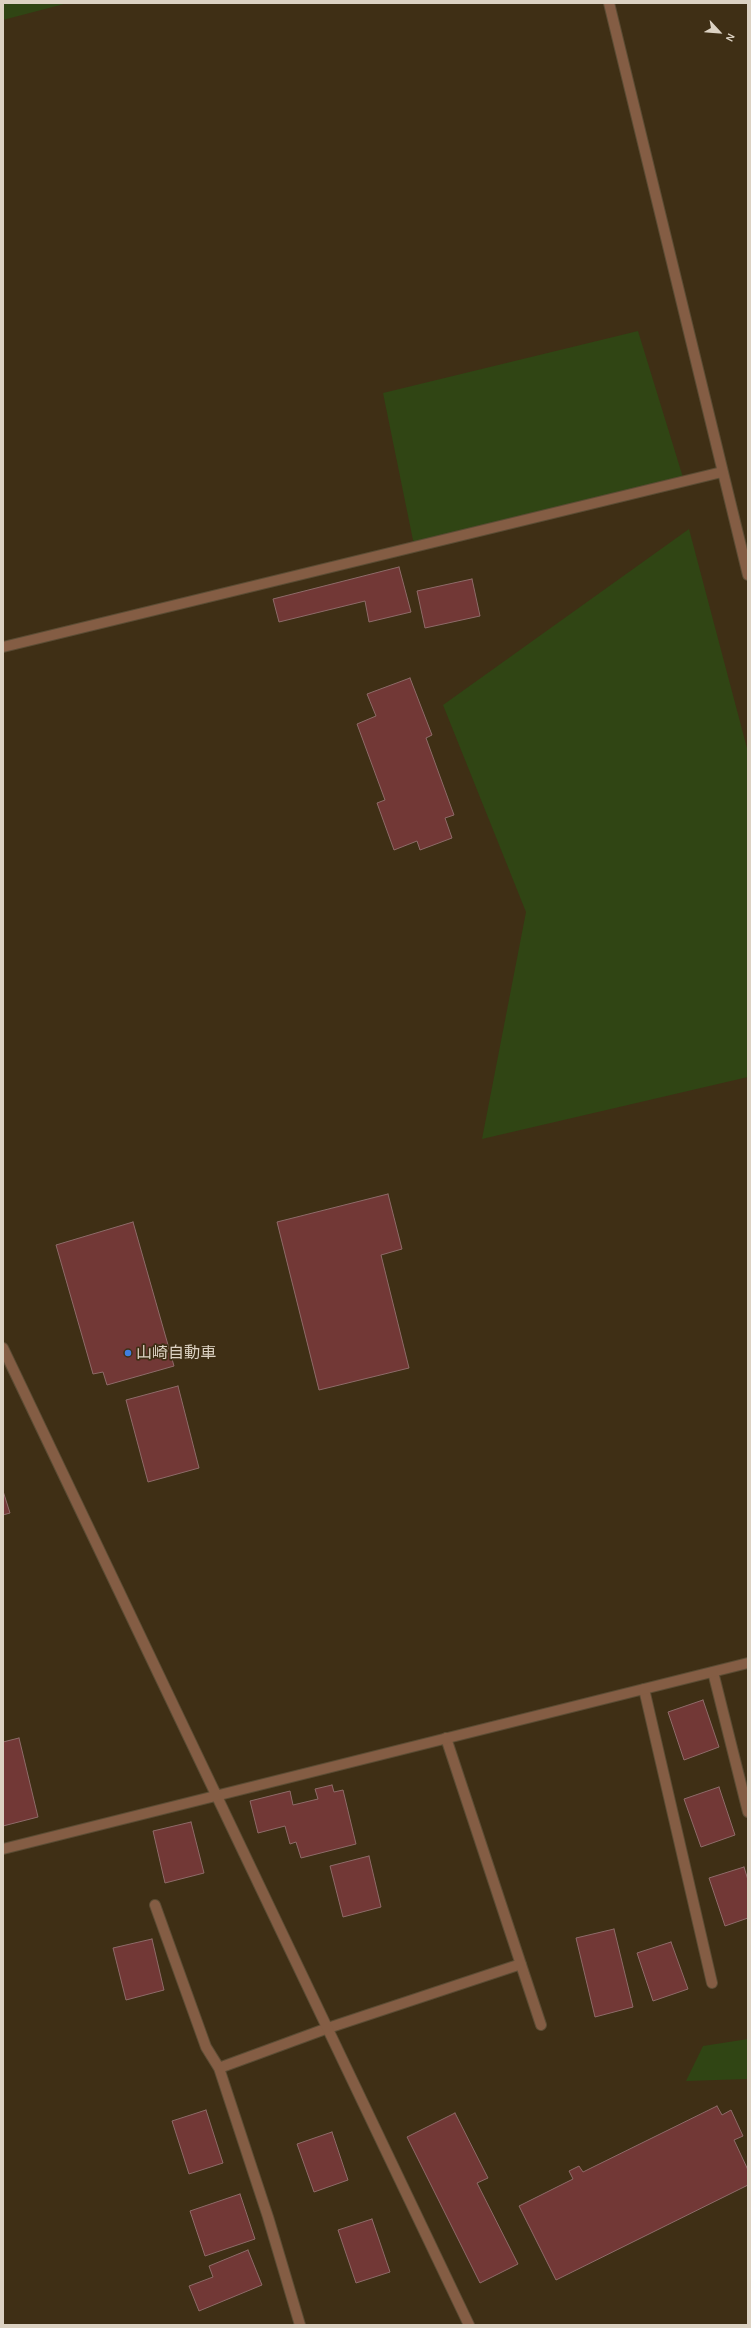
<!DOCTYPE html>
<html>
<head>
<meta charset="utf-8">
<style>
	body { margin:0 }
	#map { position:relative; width:751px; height:2328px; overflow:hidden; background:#3f2f15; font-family:"Alegreya Sans",sans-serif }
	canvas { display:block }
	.frame { position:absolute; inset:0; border:4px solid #dcd2c3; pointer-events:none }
	.north { position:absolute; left:699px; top:12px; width:40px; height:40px; -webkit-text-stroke:3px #3f2f15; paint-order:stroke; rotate:116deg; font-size:11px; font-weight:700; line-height:16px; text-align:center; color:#dcd2c3 }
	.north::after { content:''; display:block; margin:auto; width:14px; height:18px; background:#dcd2c3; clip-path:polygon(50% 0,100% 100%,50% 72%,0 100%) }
</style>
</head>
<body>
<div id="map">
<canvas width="751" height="2328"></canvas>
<div class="frame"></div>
<div class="north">N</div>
</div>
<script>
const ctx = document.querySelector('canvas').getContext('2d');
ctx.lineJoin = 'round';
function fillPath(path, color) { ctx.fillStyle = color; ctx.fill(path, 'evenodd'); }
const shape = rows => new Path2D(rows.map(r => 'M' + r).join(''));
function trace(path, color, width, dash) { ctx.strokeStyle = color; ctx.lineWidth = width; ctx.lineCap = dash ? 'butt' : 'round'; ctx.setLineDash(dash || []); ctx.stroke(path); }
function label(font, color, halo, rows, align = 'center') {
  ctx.font = font + ' "Alegreya Sans","Noto Sans JP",sans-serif'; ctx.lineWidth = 3.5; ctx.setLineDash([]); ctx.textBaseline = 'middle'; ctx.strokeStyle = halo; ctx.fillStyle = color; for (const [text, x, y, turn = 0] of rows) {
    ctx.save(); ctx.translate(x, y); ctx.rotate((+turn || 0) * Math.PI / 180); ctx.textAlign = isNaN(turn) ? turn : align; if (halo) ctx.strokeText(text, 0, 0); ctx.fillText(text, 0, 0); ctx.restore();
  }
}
const green = shape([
	[3,3,68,3,3,20],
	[638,331,685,484,415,550,383,393],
	[689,529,748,752,748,1077,482,1139,526,912,443,705],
	[748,2039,748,2079,686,2081,703,2046]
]);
const building = shape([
	[399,567,411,612,369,622,365,601,279,622,273,599,399,567],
	[472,579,480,616,425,628,417,591,472,579],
	[410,678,432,735,426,738,454,815,445,818,452,838,420,850,417,841,394,850,377,803,385,800,357,724,376,716,367,694,410,678],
	[388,1194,402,1249,381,1255,409,1368,319,1390,277,1222,388,1194],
	[133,1222,174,1366,107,1385,103,1372,93,1374,56,1245,133,1222],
	[178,1386,199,1468,148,1482,126,1400,178,1386],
	[3,1491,10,1513,3,1515,3,1491],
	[703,1700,719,1747,684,1760,668,1712,703,1700],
	[19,1738,38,1817,3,1826,3,1742,19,1738],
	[332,1785,334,1792,343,1790,356,1844,301,1858,296,1842,290,1844,285,1826,258,1833,250,1801,290,1791,293,1805,318,1799,315,1789,332,1785],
	[719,1787,735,1835,701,1847,684,1799,719,1787],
	[191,1822,204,1873,165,1883,153,1831,191,1822],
	[369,1856,381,1907,343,1917,330,1866,369,1856],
	[744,1867,748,1880,748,1918,725,1926,709,1878,744,1867],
	[614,1929,633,2007,595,2017,576,1938,614,1929],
	[152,1939,164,1990,126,2000,113,1948,152,1939],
	[671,1942,688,1989,653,2001,637,1953,671,1942],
	[717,2106,722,2115,731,2110,743,2136,734,2140,748,2170,748,2185,556,2280,519,2206,573,2179,569,2171,579,2166,583,2172,717,2106],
	[206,2110,223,2163,189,2174,172,2121,206,2110],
	[455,2113,488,2178,477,2183,518,2264,480,2283,407,2137,455,2113],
	[332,2132,348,2180,314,2192,297,2144,332,2132],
	[240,2194,255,2239,205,2256,190,2211,240,2194],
	[372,2219,390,2272,356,2283,338,2230,372,2219],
	[248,2250,262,2285,199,2311,189,2286,213,2277,209,2266,248,2250]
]);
const service = shape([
	[713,1672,748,1812],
	[644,1689,712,1983],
	[446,1738,541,2025],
	[155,1905,206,2047,219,2068,268,2217,300,2325],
	[219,2068,328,2028,521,1964]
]);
const minor = shape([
	[609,3,748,575],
	[3,647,722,472],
	[3,1348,469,2325],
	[3,1849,748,1663]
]);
const markers = [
	[128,1353,4,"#3f7fe0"]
];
const poiNames = [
	["山崎自動車",136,1353]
];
fillPath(green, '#304514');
fillPath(building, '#723836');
trace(building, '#8e6b69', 1);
trace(service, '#5b4c34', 12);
trace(minor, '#5b4c34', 12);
trace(service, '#845d44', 10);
trace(minor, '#845d44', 10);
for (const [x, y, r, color] of markers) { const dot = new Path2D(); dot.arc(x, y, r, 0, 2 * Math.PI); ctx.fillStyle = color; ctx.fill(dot); trace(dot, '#3f2f15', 1.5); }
label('16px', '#dcd2c3', '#3f2f15', poiNames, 'left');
</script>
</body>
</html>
